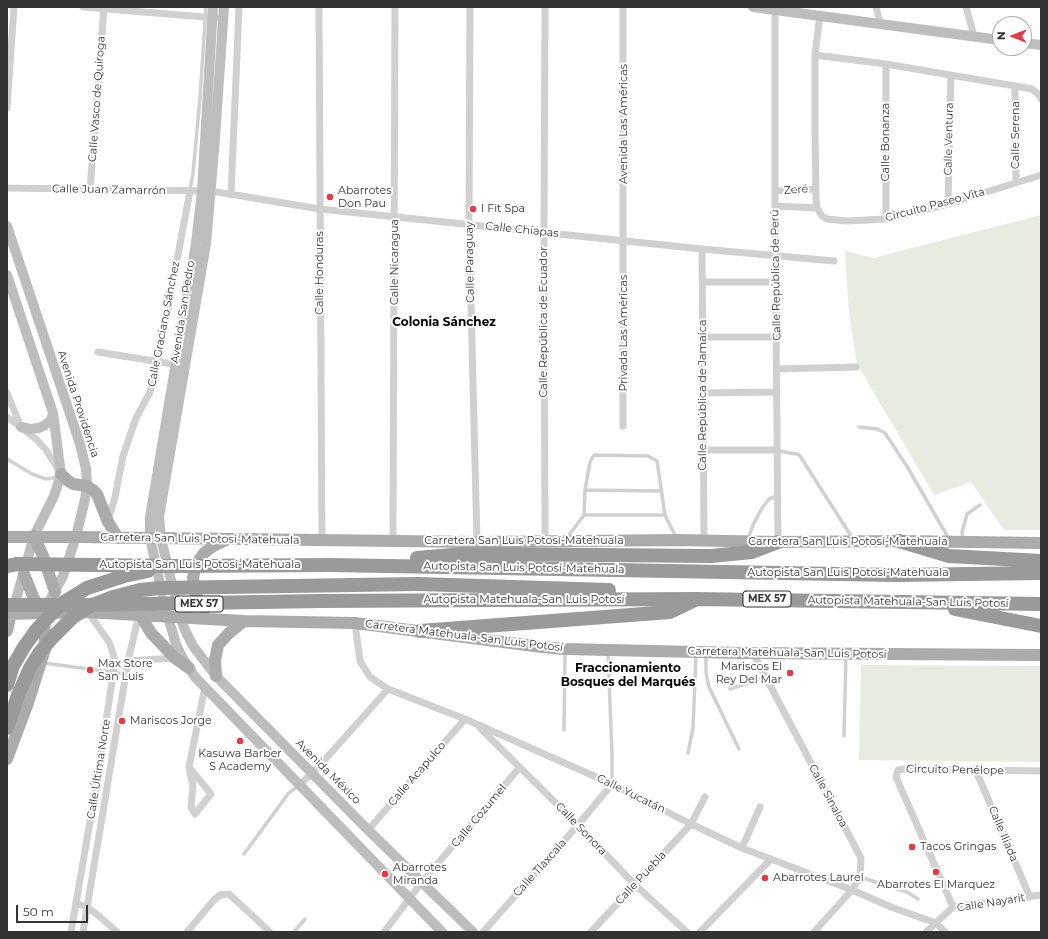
<!DOCTYPE html>
<html>
<head>
<meta charset="utf-8">
<style>
	body { margin:0 }
	#map { position:relative; width:1048px; height:939px; overflow:hidden; background:#fff; font-family:Montserrat,sans-serif }
	canvas { display:block }
	.frame { position:absolute; inset:0; border:8px solid #333; pointer-events:none }
	.north { position:absolute; left:992px; top:16px; width:40px; height:40px; box-sizing:border-box; background:#fff; border:1px solid #adadad; border-radius:50%; rotate:271deg; font-size:11px; font-weight:700; line-height:16px; text-align:center; color:#333 }
	.north::after { content:''; display:block; margin:auto; width:14px; height:18px; background:#e63946; clip-path:polygon(50% 0,100% 100%,50% 72%,0 100%) }
	.scale { position:absolute; left:16px; top:905px; width:72px; height:18px; box-sizing:border-box; border:2px solid #333; border-top:0; padding-left:5px; font-size:12px; line-height:14px; white-space:nowrap; color:#333; -webkit-text-stroke:3px #fff; paint-order:stroke }
</style>
</head>
<body>
<div id="map">
<canvas width="1048" height="939"></canvas>
<div class="frame"></div>
<div class="north">N</div>
<div class="scale">50 m</div>
</div>
<script>
const ctx = document.querySelector('canvas').getContext('2d');
ctx.lineJoin = 'round';
function fillPath(path, color) { ctx.fillStyle = color; ctx.fill(path, 'evenodd'); }
const shape = rows => new Path2D(rows.map(r => 'M' + r).join(''));
function trace(path, color, width, dash) { ctx.strokeStyle = color; ctx.lineWidth = width; ctx.lineCap = dash ? 'butt' : 'round'; ctx.setLineDash(dash || []); ctx.stroke(path); }
function label(font, color, halo, rows, align = 'center') {
  ctx.font = font + ' Montserrat,sans-serif'; ctx.lineWidth = 4; ctx.setLineDash([]); ctx.textBaseline = 'middle'; ctx.strokeStyle = halo; ctx.fillStyle = color; for (const [text, x, y, turn = 0] of rows) {
    ctx.save(); ctx.translate(x, y); ctx.rotate((+turn || 0) * Math.PI / 180); ctx.textAlign = isNaN(turn) ? turn : align; if (halo) ctx.strokeText(text, 0, 0); ctx.fillText(text, 0, 0); ctx.restore();
  }
}
const green = shape([
	[1041,215,1041,530,1004,530,971,482,934,495,857,364,849,314,845,251,873,258],
	[861,665,1041,666,1041,762,859,760]
]);
const lane = shape([
	[190,191,193,173,200,98,206,7],
	[859,427,877,429,885,433,908,468,949,539],
	[777,450,789,453,798,454,800,456,853,539],
	[7,459,32,474,46,479,53,478,59,476],
	[585,490,661,491],
	[584,515,585,490,590,462,594,455,648,456,657,461,665,515],
	[567,538,584,515,665,515,676,537],
	[748,539,753,525,762,508,769,499,777,496],
	[963,541,962,532,967,514,980,505],
	[608,653,612,754,612,784],
	[706,655,706,673,709,687,739,749],
	[44,663,126,674],
	[730,689,765,677],
	[564,730,565,652],
	[844,736,846,655],
	[688,753,693,728,696,655],
	[244,854,288,794,299,785],
	[860,877,907,892,918,899],
	[294,932,305,919]
]);
const street = shape([
	[83,7,217,18],
	[319,7,322,540],
	[470,7,469,224,477,542],
	[545,7,544,232,545,541],
	[775,7,775,206,778,542],
	[876,7,880,23],
	[966,7,974,36],
	[820,15,815,55,815,128,816,200,817,208,822,216,827,219,847,221,886,219,948,204,1041,175],
	[815,55,886,64,1015,86,1032,89,1038,94,1041,99],
	[1015,86,1016,183],
	[7,108,14,7],
	[7,188,211,191,320,209,702,249,834,261],
	[90,190,104,7],
	[775,191,816,189],
	[231,195,239,7],
	[948,204,951,75],
	[775,206,817,208],
	[886,219,886,64],
	[702,249,704,541],
	[702,282,776,282],
	[702,337,776,337],
	[98,352,179,365],
	[777,369,856,367],
	[7,393,21,427],
	[703,393,777,392],
	[7,417,36,439,46,450,58,469],
	[623,426,623,7],
	[703,450,777,450],
	[108,521,115,497,123,456,136,418,150,392,158,361,190,191],
	[393,541,395,7],
	[355,623,360,661,370,677,388,689,465,719,612,784,691,824,742,848,852,890,891,907,936,923,945,932],
	[753,653,861,858,860,877,852,890,814,932],
	[128,661,175,658],
	[480,728,578,825,634,884,687,932],
	[189,767,211,794,195,814,191,807,193,786,189,767,205,687],
	[976,771,1030,897],
	[300,784,312,774,388,689],
	[368,830,465,719],
	[742,848,760,807],
	[76,903,87,907,99,916,117,932],
	[953,907,896,777,898,770,908,769,1041,771],
	[71,932,97,781,115,662,113,653,109,642,88,612],
	[83,932,128,661,139,615],
	[187,932,214,900,220,895,229,894,270,932],
	[384,932,422,882,519,768],
	[483,932,578,825,612,784],
	[591,932,691,824,705,797],
	[700,932,771,859],
	[926,932,953,907,1041,895]
]);
const secondary = shape([
	[753,7,1000,40],
	[1024,43,1041,45],
	[7,226,80,444,86,469,87,486,85,499,76,537,63,576,45,609],
	[7,275,53,413,61,474,54,496,34,536,13,610],
	[21,427,30,429,39,428,45,425,51,420,53,413],
	[162,593,150,538,150,517,196,243,202,191,213,7],
	[174,593,161,538,159,517,206,244,215,138,224,7],
	[166,610,176,644,182,657,195,677,442,932],
	[178,612,185,630,193,646,216,676,368,830,473,932]
]);
const primary = shape([
	[61,474,67,480,73,484,87,486,93,490,97,494,108,522,118,538],
	[34,536,43,556,55,592],
	[7,537,76,537,477,542,677,540,778,542,899,541,1041,543],
	[205,609,200,604,195,592,193,578,196,565,204,553,215,545,226,540],
	[7,614,85,612,244,621,355,623,542,647,565,649,741,653,1041,655],
	[141,616,151,633,175,658,189,668],
	[7,631,11,613],
	[216,676,215,660,218,645,229,633,244,621],
	[7,759,28,703,45,649,44,612,34,599,24,574]
]);
const highway = shape([
	[899,541,949,556,1041,561],
	[417,558,464,554,487,554,711,556,752,552,778,542],
	[330,565,895,575,1041,573],
	[7,566,18,564],
	[418,584,609,590],
	[321,601,696,599,1041,604],
	[955,609,1041,626],
	[420,631,670,612,693,601]
]);
const highwayBridge = shape([
	[18,564,174,566,330,565],
	[7,605,77,605,321,601],
	[7,685,13,666,24,647,37,629,61,604,87,588,124,576,148,571],
	[7,728,18,695,30,668,40,652,52,638,73,617,92,605,113,597,140,590,160,588,418,584]
]);
const markers = [
	[330,197,4,"#e63946"],
	[473,209,4,"#e63946"],
	[90,670,4,"#e63946"],
	[790,673,4,"#e63946"],
	[122,721,4,"#e63946"],
	[240,741,4,"#e63946"],
	[912,847,4,"#e63946"],
	[936,872,4,"#e63946"],
	[385,874,4,"#e63946"],
	[765,878,4,"#e63946"]
];
const shields = [
	[767,599,48],
	[199,604,48]
];
const shieldNames = [
	["MEX 57",767,599],
	["MEX 57",199,604]
];
const streetNames = [
	["Calle Vasco de Quiroga",97,99,-86],
	["Avenida Las Américas",624,124,-90],
	["Calle Serena",1016,135,-90],
	["Calle Ventura",949,139,-89],
	["Calle Bonanza",886,142,-90],
	["Calle Juan Zamarrón",109,190,1],
	["Zeré",796,190,-4],
	["Circuito Paseo Vita",935,205,-15],
	["Calle Chiapas",522,230,6],
	["Calle Nicaragua",395,262,-90],
	["Calle Paraguay",470,262,-91],
	["Calle Honduras",320,273,-90],
	["Calle República de Perú",776,275,-91],
	["Avenida San Pedro",183,312,-81],
	["Calle República de Ecuador",544,322,-90],
	["Calle Graciano Sánchez",164,324,-79],
	["Privada Las Américas",624,333,-90],
	["Calle República de Jamaica",703,395,-90],
	["Avenida Providencia",78,404,72],
	["Carretera San Luis Potosí-Matehuala",200,539,1],
	["Carretera San Luis Potosí-Matehuala",524,541],
	["Carretera San Luis Potosí-Matehuala",848,542],
	["Autopista San Luis Potosí-Matehuala",200,565],
	["Autopista San Luis Potosí-Matehuala",524,568,1],
	["Autopista San Luis Potosí-Matehuala",848,573],
	["Autopista Matehuala-San Luis Potosí",524,600],
	["Autopista Matehuala-San Luis Potosí",908,602,1],
	["Carretera Matehuala-San Luis Potosí",464,636,7],
	["Carretera Matehuala-San Luis Potosí",787,653,1],
	["Calle Última Norte",99,769,-81],
	["Circuito Penélope",955,770,1],
	["Avenida México",328,772,45],
	["Calle Acapulco",417,774,-49],
	["Calle Yucatán",631,794,26],
	["Calle Sinaloa",828,796,62],
	["Calle Cozumel",479,816,-50],
	["Calle Sonora",581,829,46],
	["Calle Iliada",1003,834,67],
	["Calle Tlaxcala",540,868,-48],
	["Calle Puebla",641,878,-47],
	["Calle Nayarit",991,903,-9]
];
const poiNames = [
	["Abarrotes",338,191],
	["Don Pau",338,204],
	["I Fit Spa",481,209],
	["Max Store",98,664],
	["San Luis",98,677],
	["Mariscos El",782,667,"right"],
	["Rey Del Mar",782,680,"right"],
	["Mariscos Jorge",130,721],
	["Kasuwa Barber",240,754,"center"],
	["S Academy",240,767,"center"],
	["Tacos Gringas",920,847],
	["Abarrotes",393,868],
	["Miranda",393,881],
	["Abarrotes Laurel",773,878],
	["Abarrotes El Marquez",936,885,"center"]
];
const neighbourhoodNames = [
	["Colonia Sánchez",444,322],
	["Fraccionamiento",628,668],
	["Bosques del Marqués",628,682]
];
fillPath(green, '#e6ecdf');
trace(lane, '#d0d0d0', 3.5);
trace(street, '#d0d0d0', 7);
trace(secondary, '#bdbdbd', 10);
trace(primary, '#ababab', 12);
trace(highway, '#9a9a9a', 14);
trace(highwayBridge, '#9a9a9a', 14);
for (const [x, y, r, color] of markers) { const dot = new Path2D(); dot.arc(x, y, r, 0, 2 * Math.PI); ctx.fillStyle = color; ctx.fill(dot); trace(dot, '#fff', 1.5); }
for (const [x, y, w] of shields) { const box = new Path2D(); box.roundRect(x - w / 2, y - 8, w, 16, 3); ctx.fillStyle = '#fff'; ctx.fill(box); trace(box, '#333', 1); }
label('bold 10px', '#333', null, shieldNames);
label('11px', '#333', '#fff', streetNames);
label('11px', '#333', '#fff', poiNames, 'left');
label('bold 12px', '#000', '#fff', neighbourhoodNames);
</script>
</body>
</html>
